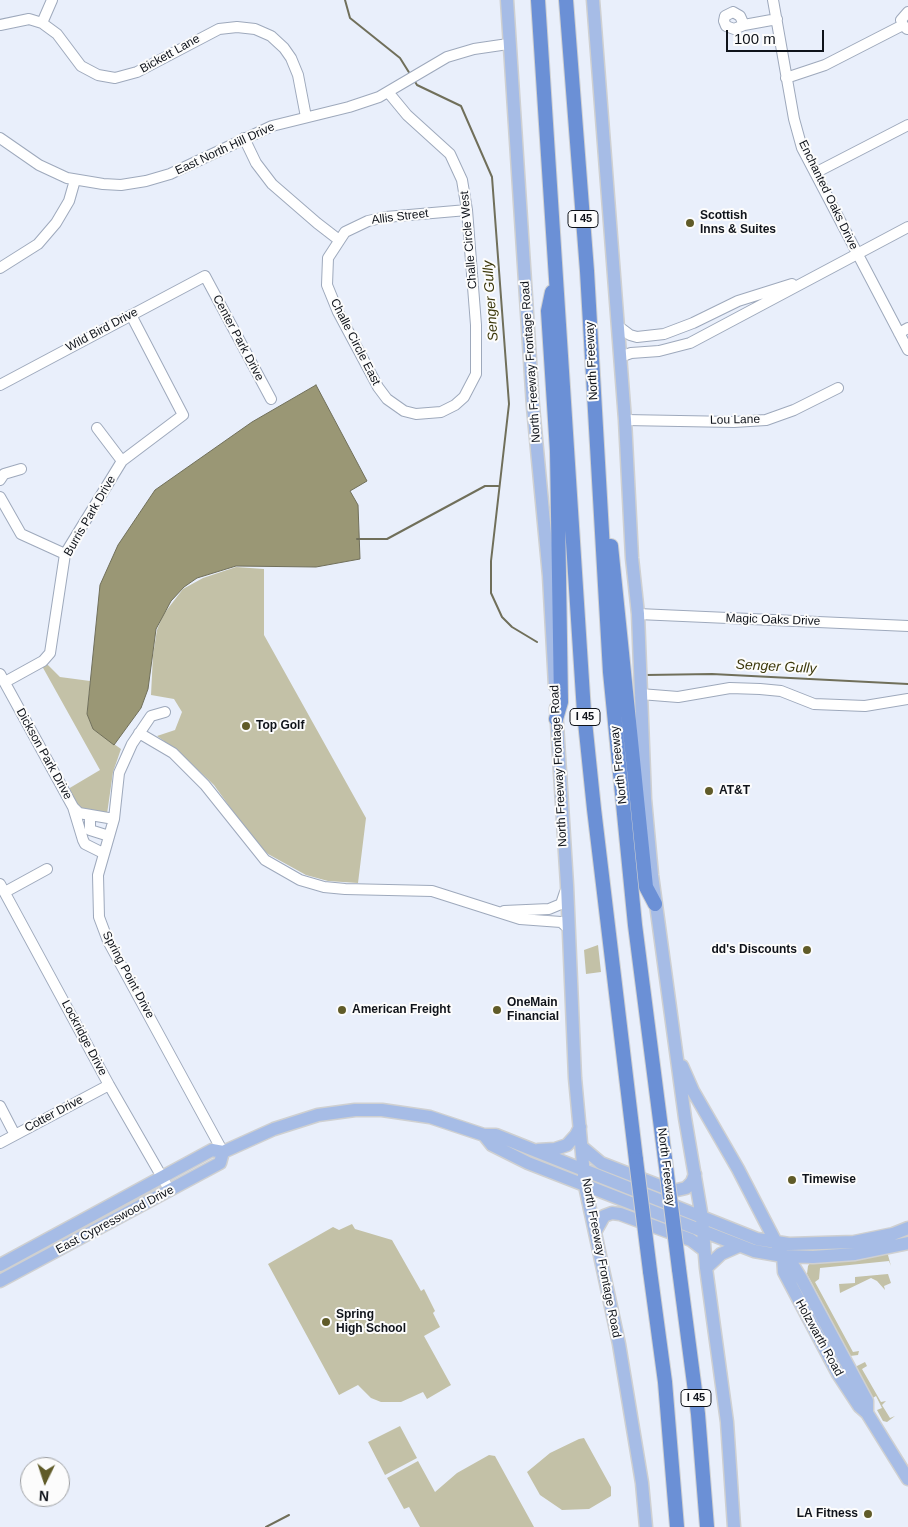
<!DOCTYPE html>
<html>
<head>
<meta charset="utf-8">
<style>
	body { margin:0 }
	#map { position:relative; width:908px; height:1527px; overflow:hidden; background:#e9effb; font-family:Helvetica,sans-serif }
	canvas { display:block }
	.north { position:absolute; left:20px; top:1457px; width:50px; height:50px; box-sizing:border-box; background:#fcfcfc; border:1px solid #9d9fa2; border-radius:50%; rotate:184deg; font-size:14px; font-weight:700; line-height:20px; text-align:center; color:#0f131a }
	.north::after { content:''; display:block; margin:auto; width:18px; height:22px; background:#605b28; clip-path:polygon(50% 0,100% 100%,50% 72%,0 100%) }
	.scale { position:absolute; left:726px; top:30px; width:98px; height:22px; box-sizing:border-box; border:2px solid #0f131a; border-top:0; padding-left:6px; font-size:15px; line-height:18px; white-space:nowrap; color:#0f131a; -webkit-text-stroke:4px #fcfcfc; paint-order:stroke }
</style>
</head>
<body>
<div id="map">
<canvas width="908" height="1527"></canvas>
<div class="north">N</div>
<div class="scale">100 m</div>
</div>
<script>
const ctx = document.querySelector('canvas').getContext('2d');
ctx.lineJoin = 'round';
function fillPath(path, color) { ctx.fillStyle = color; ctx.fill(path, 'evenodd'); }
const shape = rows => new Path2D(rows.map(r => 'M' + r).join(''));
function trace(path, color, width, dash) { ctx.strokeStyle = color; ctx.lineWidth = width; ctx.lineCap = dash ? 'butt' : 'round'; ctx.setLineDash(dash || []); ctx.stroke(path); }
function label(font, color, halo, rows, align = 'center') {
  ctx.font = font + ' Helvetica,sans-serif'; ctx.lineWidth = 4; ctx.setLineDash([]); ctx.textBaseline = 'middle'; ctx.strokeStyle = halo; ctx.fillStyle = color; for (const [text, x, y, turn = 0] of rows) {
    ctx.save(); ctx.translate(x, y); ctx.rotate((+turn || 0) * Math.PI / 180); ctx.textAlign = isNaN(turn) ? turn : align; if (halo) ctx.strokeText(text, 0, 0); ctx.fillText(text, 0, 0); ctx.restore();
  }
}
const green = shape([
	[236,567,264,569,264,635,366,818,358,883,328,881,306,875,268,854,252,838,214,785,179,752,157,736,175,730,182,712,174,699,151,695,153,655,157,630,163,615,183,589,203,578],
	[46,663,60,677,90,681,87,714,93,729,121,749,113,772,107,814,79,809,68,789,100,770,42,666],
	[598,945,601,972,586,974,584,950],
	[352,1224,355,1229,392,1240,421,1291,424,1289,435,1311,433,1313,440,1327,424,1336,451,1385,427,1399,423,1392,401,1402,381,1402,371,1398,358,1385,339,1395,268,1264,333,1227,339,1230],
	[884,1253,888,1255,891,1266,889,1261,820,1268,819,1279,815,1282,853,1352,859,1351,858,1355,850,1356,807,1274,808,1266,810,1263],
	[888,1274,891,1283,884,1286,885,1290,877,1281,871,1278,840,1293,839,1284,855,1283,855,1277],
	[865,1362,867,1366,862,1369,881,1402,886,1401,882,1405,890,1418,895,1416,887,1422,883,1421,877,1410,882,1408,876,1396,871,1399,857,1369,857,1366],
	[400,1426,417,1458,385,1475,368,1442],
	[584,1438,611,1487,611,1496,589,1509,562,1510,540,1495,527,1472,550,1453,579,1439],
	[489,1455,495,1456,534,1527,420,1527,409,1507,404,1509,387,1478,418,1461,435,1492,457,1473]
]);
const water = shape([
	[316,385,367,481,350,491,358,505,360,559,316,567,236,566,197,578,184,587,171,601,156,629,148,689,141,708,114,745,93,729,87,714,100,585,118,545,155,490,252,422,316,385]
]);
const stream = shape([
	[345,0,350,18,400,58,410,74],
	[414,80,417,85,461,106,492,177,509,404,491,561,491,593,502,617,512,627,537,642],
	[357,539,387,539,485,486,498,486],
	[646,675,712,674,908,684],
	[266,1527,289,1515]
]);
const minor = shape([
	[773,0,794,119,802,148,908,350],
	[733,12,740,16,744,25,734,29,726,26,724,21,725,16,733,12],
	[42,23,52,0],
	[0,25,29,19,42,23,57,34,81,66,98,75,115,78,137,72,219,29,237,27,255,29,271,36,284,48,291,58,298,75,306,117],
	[744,25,777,19],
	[907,29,903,25,901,20,908,12],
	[786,78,825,65,903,25],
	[388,92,407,115,450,154,462,180,467,210,476,325,476,374,464,397,455,405,441,412,416,414,404,411,387,399,378,387,338,312,327,285,328,258,345,232,368,221,386,217,467,210],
	[0,138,39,165,67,178,103,184,121,185,146,181,170,174,272,126,349,107,379,97,447,57,474,49,508,44],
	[244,138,256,163,272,184,317,223,339,240],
	[815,173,908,125],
	[0,268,38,244,56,223,69,201,75,180],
	[618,326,630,335,637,337,664,334,693,323,738,301,792,284],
	[899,333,908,328],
	[620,357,631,353,659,351,690,343,908,227],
	[0,385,205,276,271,399],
	[625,420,734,422,766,420,794,410,838,388],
	[97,428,122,461],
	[0,480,4,474,21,469],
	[0,497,21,534,65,554],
	[638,614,908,626],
	[0,674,73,807,83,840,85,844,103,853],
	[5,682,43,661,50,653,65,554,122,461,183,415,131,315],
	[640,694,678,697,730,688,760,689,781,691,814,704,865,706,908,699],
	[165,712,151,716,132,744,119,773,114,819,98,875,99,917,108,941,223,1152],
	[139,733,173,753,205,785,265,860,300,880,324,887,345,889,432,891,520,919,561,922,569,929],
	[73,807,79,813,114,819],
	[90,815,90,830,109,836],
	[0,884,109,1085,170,1191],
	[5,892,47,869],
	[504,911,549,909,561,904,565,892],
	[0,1106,15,1135],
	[0,1143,109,1085]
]);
const major = shape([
	[507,0,533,407,549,576,555,686],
	[593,0,625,420,632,558,638,614,645,799,652,875,685,1118,702,1218,706,1268,727,1422,734,1527],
	[556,708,567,885,575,1078,585,1186,619,1344,642,1483,646,1527],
	[682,1066,693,1091,738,1169,783,1256,794,1267,802,1280,867,1401,867,1413],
	[484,1135,492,1145,528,1163,754,1251,783,1256,813,1257,855,1254,908,1243],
	[582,1147,601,1163,673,1191,686,1188,692,1182,695,1174],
	[538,1150,555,1149,567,1145,576,1135,580,1127],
	[595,1232,604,1216,612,1213,620,1214,691,1240,704,1250],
	[783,1256,784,1272,838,1374,859,1406,867,1413,908,1479],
	[0,1265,212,1150,223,1152,274,1129,318,1115,355,1110,382,1110,430,1117,484,1135,496,1135,757,1239,789,1244,854,1242,893,1234,908,1228],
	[706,1268,721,1254,739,1246],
	[0,1281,220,1163,223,1152]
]);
const highway = shape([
	[538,0,584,712,594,809,636,1160],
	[566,0,587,271,610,672,635,925,665,1159],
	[552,292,548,311,557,451,561,702,556,719],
	[611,546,646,887,655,904],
	[679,1269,698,1414,707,1527],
	[650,1271,665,1382,677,1527]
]);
const highwayBridge = shape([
	[665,1159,679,1269],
	[636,1160,650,1271]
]);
const markers = [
	[690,223,5,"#605b28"],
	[246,726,5,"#605b28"],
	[709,791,5,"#605b28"],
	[807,950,5,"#605b28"],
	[342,1010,5,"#605b28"],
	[497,1010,5,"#605b28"],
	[792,1180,5,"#605b28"],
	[326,1322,5,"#605b28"],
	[868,1514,5,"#605b28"]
];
const shields = [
	[583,219,30],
	[585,717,30],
	[696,1398,30]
];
const shieldNames = [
	["I 45",583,219],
	["I 45",585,717],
	["I 45",696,1398]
];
const streetNames = [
	["Bickett Lane",170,54,-29],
	["East North Hill Drive",225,149,-25],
	["Enchanted Oaks Drive",828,195,64],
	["Allis Street",400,217,-7],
	["Challe Circle West",469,240,-95],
	["Wild Bird Drive",102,330,-28],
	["Center Park Drive",238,338,62],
	["Challe Circle East",355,342,63],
	["North Freeway",592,361,-93],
	["North Freeway Frontage Road",531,362,-94],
	["Lou Lane",735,420,-1],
	["Burris Park Drive",90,516,-60],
	["Magic Oaks Drive",773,620,2],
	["Dickson Park Drive",44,754,61],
	["North Freeway",619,765,-96],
	["North Freeway Frontage Road",559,766,-93],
	["Spring Point Drive",128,975,62],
	["Lockridge Drive",84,1038,62],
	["Cotter Drive",54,1114,-28],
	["North Freeway",666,1167,83],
	["East Cypresswood Drive",115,1220,-28],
	["North Freeway Frontage Road",601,1258,79],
	["Holzwarth Road",819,1338,61]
];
const poiNames = [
	["Scottish",700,216],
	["Inns & Suites",700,230],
	["Top Golf",256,726],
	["AT&T",719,791],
	["dd's Discounts",797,950,"right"],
	["OneMain",507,1003],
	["Financial",507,1017],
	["American Freight",352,1010],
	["Timewise",802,1180],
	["Spring",336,1315],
	["High School",336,1329],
	["LA Fitness",858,1514,"right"]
];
const waterNames = [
	["Senger Gully",491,301,-94],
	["Senger Gully",776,667,3]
];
fillPath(green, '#c3c1a7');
fillPath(water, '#9a9775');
trace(water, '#706f5a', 1);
trace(stream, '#706f5a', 2);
trace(minor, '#9ea9bc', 12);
trace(major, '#cfd0d1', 15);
trace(highway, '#cfd0d1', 16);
trace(minor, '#fff', 10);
trace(major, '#a6bce6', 12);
trace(highway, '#6b90d6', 14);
trace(highwayBridge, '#cfd0d1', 16, []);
trace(highwayBridge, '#6b90d6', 14);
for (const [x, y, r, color] of markers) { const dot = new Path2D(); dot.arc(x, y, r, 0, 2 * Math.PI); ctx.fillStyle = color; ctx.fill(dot); trace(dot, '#fcfcfc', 2); }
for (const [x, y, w] of shields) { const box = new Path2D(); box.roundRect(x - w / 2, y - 8.5, w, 17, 4); ctx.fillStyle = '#fcfcfc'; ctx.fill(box); trace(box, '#0f131a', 1); }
label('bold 11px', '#0f131a', null, shieldNames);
label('12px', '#0f131a', '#fcfcfc', streetNames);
label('bold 12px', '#0f131a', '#fcfcfc', poiNames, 'left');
label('italic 14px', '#3d390c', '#fcfcfc', waterNames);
</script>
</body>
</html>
